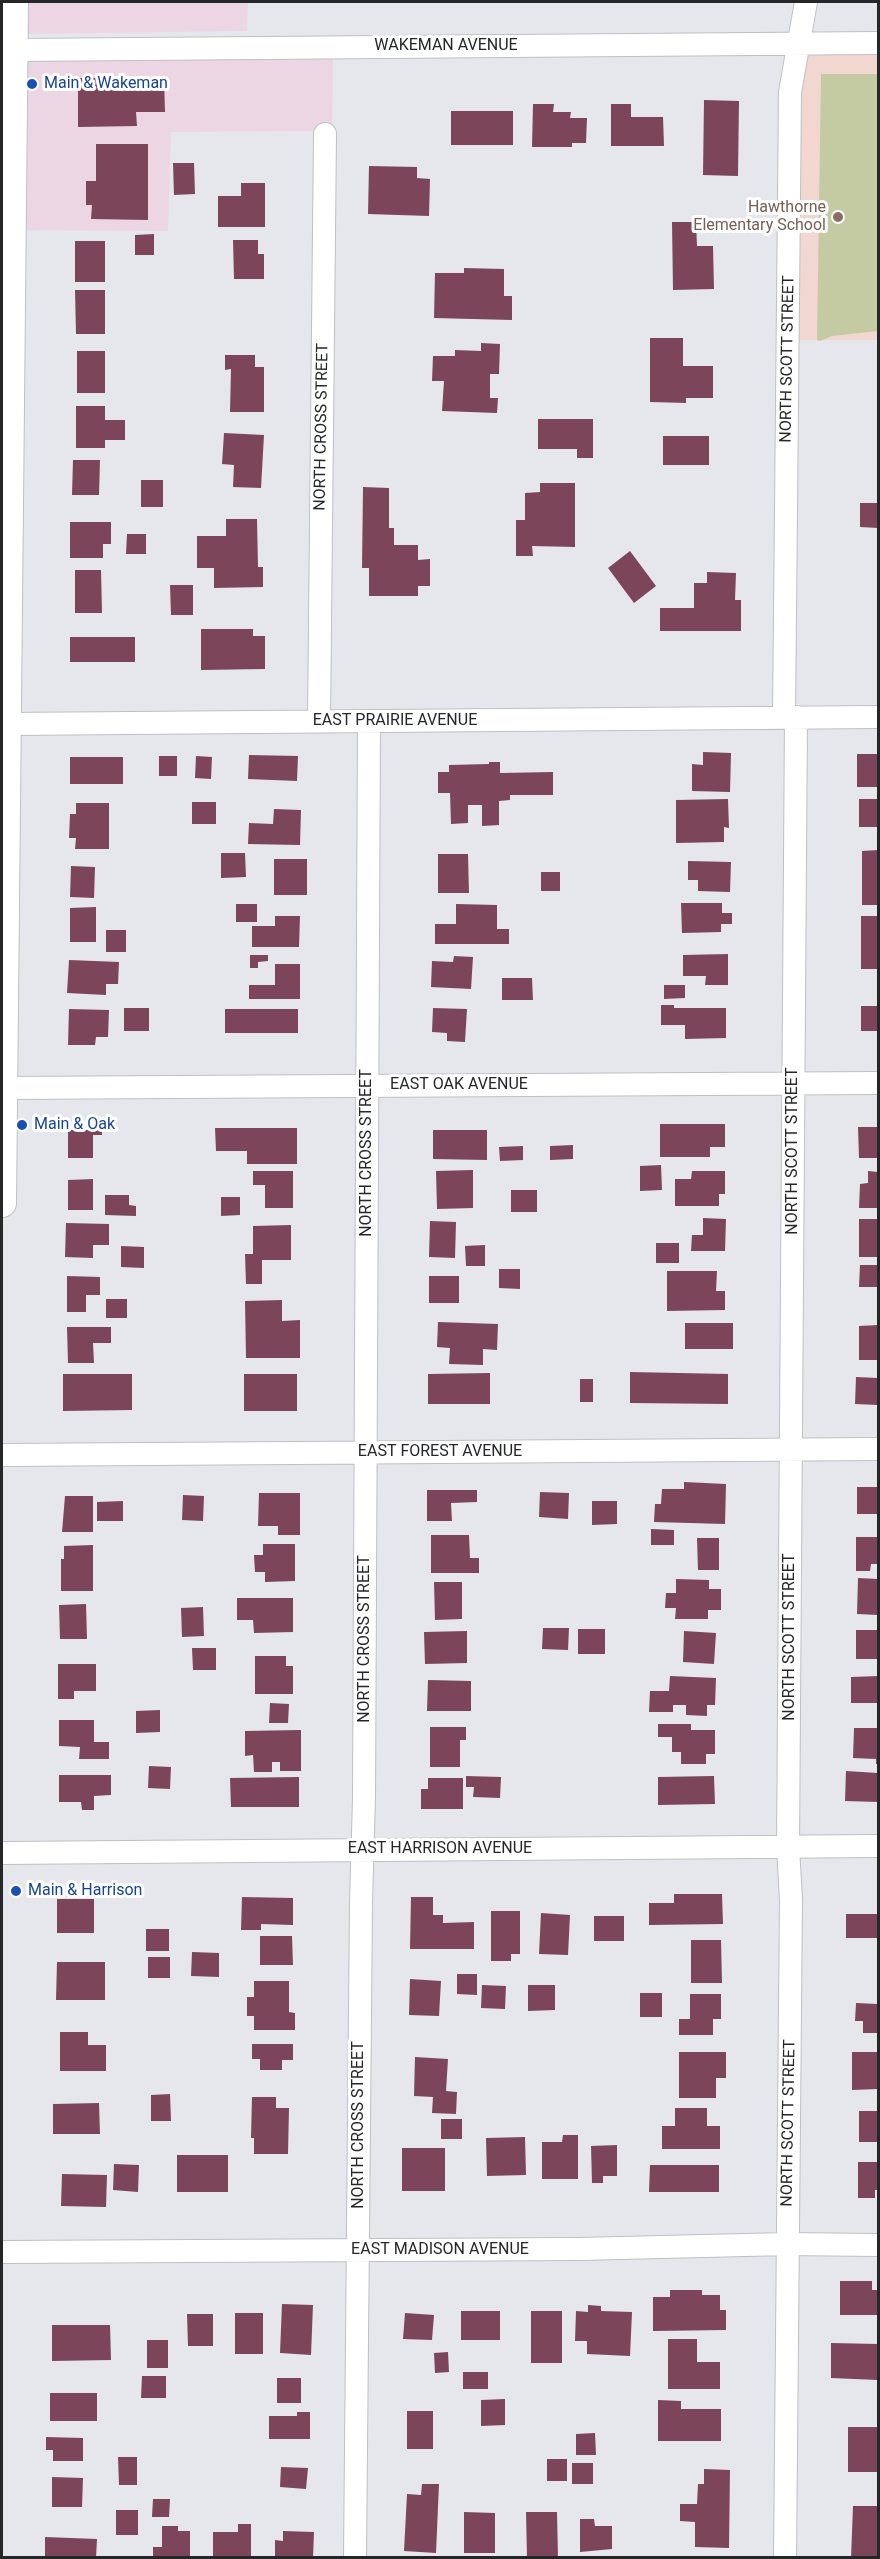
<!DOCTYPE html>
<html>
<head>
<meta charset="utf-8">
<style>
	body { margin:0 }
	#map { position:relative; width:880px; height:2559px; overflow:hidden; background:#e5e7ed; font-family:Roboto,sans-serif }
	canvas { display:block }
	.frame { position:absolute; inset:0; border:3px solid #252628; pointer-events:none }
</style>
</head>
<body>
<div id="map">
<canvas width="880" height="2559"></canvas>
<div class="frame"></div>
</div>
<script>
const ctx = document.querySelector('canvas').getContext('2d');
ctx.lineJoin = 'round';
function fillPath(path, color) { ctx.fillStyle = color; ctx.fill(path, 'evenodd'); }
const shape = rows => new Path2D(rows.map(r => 'M' + r).join(''));
function trace(path, color, width, dash) { ctx.strokeStyle = color; ctx.lineWidth = width; ctx.lineCap = dash ? 'butt' : 'round'; ctx.setLineDash(dash || []); ctx.stroke(path); }
function label(font, color, halo, rows, align = 'center') {
  ctx.font = font + ' Roboto,sans-serif'; ctx.lineWidth = 6; ctx.setLineDash([]); ctx.textBaseline = 'middle'; ctx.strokeStyle = halo; ctx.fillStyle = color; for (const [text, x, y, turn = 0] of rows) {
    ctx.save(); ctx.translate(x, y); ctx.rotate((+turn || 0) * Math.PI / 180); ctx.textAlign = isNaN(turn) ? turn : align; if (halo) ctx.strokeText(text, 0, 0); ctx.fillText(text, 0, 0); ctx.restore();
  }
}
const commercial = shape([
	[24,2,248,2,247,31,23,34],
	[333,54,332,131,171,132,168,231,21,230,20,56]
]);
const education = shape([
	[806,50,878,50,878,340,798,340,798,93]
]);
const green = shape([
	[821,74,878,74,878,331,832,336,820,341,817,340]
]);
const building = shape([
	[164,77,165,112,136,112,137,126,78,127,78,78],
	[704,100,739,101,738,176,703,175],
	[533,104,554,104,553,112,571,112,570,118,587,118,586,143,572,143,572,147,532,147],
	[611,104,631,104,631,117,663,117,664,146,611,146],
	[451,111,513,111,513,145,451,145],
	[96,144,148,144,148,220,91,219,92,205,86,205,86,181,96,181],
	[173,163,194,163,195,194,174,195],
	[369,166,417,167,417,178,430,179,429,216,368,214],
	[241,183,265,183,265,227,218,227,218,196,241,196],
	[672,222,696,222,697,246,713,246,714,289,673,290],
	[154,234,154,255,135,255,135,235],
	[233,240,258,240,258,254,264,254,264,279,234,279],
	[75,241,105,241,105,282,75,282],
	[464,268,504,269,504,296,512,296,512,320,434,318,435,273,464,273],
	[75,290,105,290,105,334,76,334],
	[650,338,683,338,683,366,713,366,713,398,686,398,686,403,650,402],
	[481,343,500,344,499,374,490,374,490,398,498,398,497,413,442,411,444,381,432,381,433,356,455,356,455,350,481,351],
	[77,351,105,351,105,393,77,393],
	[225,355,255,355,255,367,264,367,264,412,230,412,231,369,225,370],
	[76,406,105,406,105,420,125,420,125,440,105,440,105,448,76,448],
	[538,419,593,419,593,458,577,458,577,449,538,449],
	[224,433,264,435,261,488,233,487,234,465,222,464],
	[663,436,709,436,709,465,663,465],
	[73,460,100,460,99,495,72,495],
	[141,480,163,480,163,507,141,507],
	[540,483,575,483,575,547,532,546,533,556,516,556,516,520,525,520,525,493,540,492],
	[363,487,389,488,389,528,394,528,394,545,418,545,418,560,430,559,430,586,418,586,418,596,369,596,369,568,362,568],
	[860,503,878,503,878,528,860,527],
	[226,519,257,519,258,567,263,567,263,587,214,588,214,568,197,568,197,536,226,536],
	[70,522,111,522,111,544,103,544,103,558,70,558],
	[127,534,146,534,146,554,126,554],
	[630,551,656,586,634,603,608,568],
	[75,570,101,570,102,613,75,613],
	[707,572,736,573,735,600,741,600,741,631,660,631,660,608,694,608,694,583,707,583],
	[170,585,193,585,193,615,171,615],
	[201,629,253,629,253,636,265,636,265,669,201,670],
	[70,637,135,637,135,662,70,662],
	[703,752,731,753,730,792,692,791,692,764,703,765],
	[857,754,878,754,878,787,857,787],
	[249,755,298,756,297,781,248,779],
	[159,756,177,756,177,776,159,776],
	[196,756,212,757,211,779,195,778],
	[70,757,123,757,123,784,70,784],
	[489,762,500,762,500,773,553,772,553,795,510,795,510,800,499,801,499,825,482,826,482,805,468,805,468,823,451,824,450,793,438,793,438,772,449,772,449,765,489,764],
	[728,799,729,828,724,827,724,842,676,843,676,800],
	[859,799,878,799,878,827,859,827],
	[192,802,216,802,216,824,192,824],
	[76,803,109,803,109,849,75,849,76,838,69,838,70,814,76,814],
	[274,809,301,810,300,845,248,844,249,823,273,824],
	[878,850,878,905,862,905,862,851],
	[221,853,245,853,246,877,221,878],
	[438,854,468,854,469,893,438,893],
	[274,859,307,859,307,895,274,895],
	[688,861,731,862,730,892,698,891,698,880,688,880],
	[71,866,95,867,94,898,70,897],
	[541,872,560,872,560,891,541,891],
	[681,903,722,903,722,913,732,913,732,924,721,924,721,932,682,933],
	[236,904,257,904,257,922,236,922],
	[456,904,497,905,497,929,509,929,509,944,435,944,435,924,456,924],
	[96,907,96,942,70,942,70,908],
	[275,916,300,916,299,947,252,947,252,926,275,926],
	[861,916,878,916,878,969,861,969],
	[106,930,126,930,126,952,106,952],
	[728,954,728,985,705,985,706,976,683,976,683,955],
	[250,955,268,955,268,961,258,962,258,968,250,968],
	[454,956,473,957,471,989,431,987,432,961,453,962],
	[69,960,119,962,118,984,106,984,106,995,67,993],
	[275,964,300,964,300,999,249,999,249,985,275,985],
	[502,978,532,978,533,1000,502,1000],
	[664,985,685,985,685,998,664,999],
	[661,1005,674,1005,674,1008,726,1008,726,1038,685,1039,685,1025,661,1025],
	[861,1006,878,1006,878,1031,861,1031],
	[124,1008,149,1008,149,1031,124,1031],
	[433,1008,467,1009,465,1042,447,1041,447,1033,432,1032],
	[69,1009,109,1010,108,1037,96,1037,95,1045,68,1045],
	[225,1009,298,1009,298,1033,225,1033],
	[660,1124,725,1124,725,1147,710,1147,710,1157,660,1157],
	[858,1127,878,1127,878,1158,859,1158],
	[215,1128,297,1128,297,1164,247,1164,247,1151,216,1151],
	[68,1130,102,1130,102,1135,93,1135,93,1158,68,1158],
	[433,1130,487,1130,487,1160,433,1159],
	[573,1145,573,1159,550,1160,550,1146],
	[523,1146,523,1160,500,1161,499,1147],
	[661,1165,662,1190,640,1191,640,1166],
	[473,1170,473,1208,437,1209,436,1171],
	[253,1171,293,1171,293,1208,265,1208,265,1185,253,1185],
	[692,1171,725,1171,725,1194,719,1194,719,1206,675,1206,675,1179,691,1179],
	[868,1171,878,1172,878,1208,859,1208,860,1184,868,1183],
	[93,1179,93,1210,68,1210,68,1180],
	[511,1190,537,1190,537,1212,511,1212],
	[105,1195,129,1195,129,1205,136,1206,136,1216,105,1215],
	[221,1197,240,1197,240,1215,221,1216],
	[703,1218,726,1219,725,1251,691,1251,692,1235,703,1235],
	[859,1219,878,1219,878,1257,859,1257],
	[430,1221,456,1222,455,1258,429,1257],
	[66,1223,109,1224,109,1245,93,1245,93,1258,65,1257],
	[291,1225,291,1260,262,1260,262,1284,246,1284,245,1254,253,1254,253,1226],
	[656,1243,679,1243,679,1263,656,1263],
	[485,1245,485,1266,466,1266,465,1246],
	[121,1246,144,1247,144,1268,121,1267],
	[860,1265,878,1265,878,1287,859,1287],
	[499,1269,520,1269,520,1289,499,1288],
	[667,1271,717,1271,716,1291,725,1291,725,1310,667,1311],
	[67,1276,100,1277,100,1295,86,1295,86,1312,67,1312],
	[429,1276,459,1276,459,1303,429,1303],
	[106,1299,127,1299,127,1318,106,1318],
	[282,1300,282,1321,300,1320,300,1358,246,1358,245,1301],
	[438,1322,498,1324,497,1350,483,1349,483,1365,449,1364,450,1348,437,1347],
	[685,1323,733,1323,733,1349,685,1349],
	[878,1325,878,1360,859,1360,859,1326],
	[67,1327,111,1327,111,1343,93,1343,94,1363,68,1363],
	[630,1372,728,1374,728,1404,630,1403],
	[490,1373,490,1404,428,1404,428,1374],
	[63,1374,132,1374,132,1410,63,1411],
	[244,1374,297,1374,297,1411,244,1411],
	[856,1377,878,1378,878,1405,855,1404],
	[580,1379,593,1379,593,1402,580,1402],
	[684,1482,726,1484,725,1524,654,1522,655,1504,661,1504,662,1489,684,1489],
	[857,1487,878,1487,878,1514,857,1514],
	[427,1490,477,1490,477,1502,451,1503,452,1521,427,1521],
	[540,1492,569,1493,568,1519,539,1517],
	[259,1493,300,1493,300,1535,278,1535,278,1526,258,1526],
	[183,1495,204,1496,203,1521,182,1520],
	[65,1496,93,1496,93,1532,62,1532],
	[123,1501,123,1521,97,1521,97,1502],
	[592,1501,617,1501,617,1524,592,1525],
	[651,1529,674,1530,674,1545,651,1545],
	[431,1535,469,1535,470,1558,479,1558,479,1573,431,1573],
	[856,1537,878,1537,878,1564,871,1564,870,1571,856,1571],
	[697,1538,719,1538,719,1570,698,1570],
	[263,1544,295,1544,295,1581,265,1582,265,1572,255,1572,254,1555,263,1555],
	[93,1545,93,1591,61,1591,61,1559,64,1559,64,1546],
	[858,1578,878,1579,878,1615,857,1614],
	[676,1579,709,1580,709,1589,721,1589,721,1610,708,1610,708,1619,675,1619,676,1608,665,1608,666,1593,676,1593],
	[434,1582,462,1582,462,1619,435,1620],
	[237,1598,293,1598,293,1632,254,1633,253,1620,237,1620],
	[86,1604,87,1639,60,1639,59,1605],
	[203,1607,204,1636,182,1637,181,1608],
	[543,1628,569,1628,568,1650,542,1649],
	[578,1629,605,1629,605,1654,578,1654],
	[856,1630,878,1630,878,1659,856,1659],
	[467,1631,467,1663,425,1664,424,1632],
	[684,1631,716,1633,714,1664,683,1662],
	[192,1648,216,1648,216,1670,193,1670],
	[255,1656,286,1656,286,1666,293,1666,293,1694,255,1694],
	[58,1664,96,1664,96,1691,74,1691,74,1699,58,1699],
	[670,1676,716,1678,715,1705,707,1705,707,1716,686,1715,686,1705,673,1705,673,1712,649,1712,650,1691,669,1691],
	[878,1676,878,1703,851,1703,851,1677],
	[428,1680,471,1681,471,1711,427,1711],
	[270,1703,289,1704,288,1723,269,1723],
	[160,1710,160,1732,136,1733,136,1711],
	[59,1720,94,1720,94,1742,109,1742,109,1759,79,1759,80,1747,59,1746],
	[658,1724,691,1724,691,1730,715,1730,715,1754,706,1754,706,1764,681,1764,681,1752,672,1752,672,1737,658,1737],
	[430,1727,466,1727,466,1740,460,1740,460,1767,430,1767],
	[854,1728,878,1728,878,1764,876,1764,876,1759,853,1758],
	[301,1730,301,1771,280,1771,280,1762,272,1762,272,1772,254,1772,253,1755,245,1756,245,1731],
	[149,1766,171,1767,170,1789,148,1788],
	[846,1771,878,1773,878,1802,845,1801],
	[59,1775,111,1775,111,1795,94,1796,94,1810,82,1810,81,1802,59,1802],
	[466,1776,501,1777,500,1798,473,1797,474,1787,466,1787],
	[714,1776,715,1804,658,1805,658,1777],
	[299,1777,299,1807,231,1807,230,1778],
	[428,1778,463,1778,463,1809,421,1809,421,1789,428,1789],
	[674,1894,722,1894,723,1924,649,1925,649,1903,674,1903],
	[242,1897,293,1898,293,1925,261,1924,261,1930,241,1930],
	[411,1897,433,1897,433,1915,443,1915,443,1923,474,1922,474,1949,410,1949],
	[57,1899,94,1899,94,1933,57,1933],
	[491,1911,520,1911,520,1954,511,1954,511,1961,491,1961],
	[541,1913,570,1915,568,1955,539,1954],
	[846,1914,878,1914,878,1938,846,1938],
	[594,1916,624,1916,624,1941,594,1941],
	[146,1929,169,1929,169,1951,146,1951],
	[260,1936,292,1936,293,1965,260,1965],
	[691,1940,721,1940,722,1983,691,1983],
	[192,1952,219,1953,219,1977,191,1976],
	[148,1957,170,1957,170,1978,148,1978],
	[57,1962,105,1962,105,2000,56,2000],
	[457,1974,477,1974,477,1995,457,1994],
	[410,1979,441,1981,439,2016,409,2015],
	[254,1981,289,1981,289,2012,295,2013,295,2030,254,2030,254,2016,247,2016,247,1997,254,1997],
	[482,1985,506,1986,505,2009,481,2008],
	[528,1985,555,1985,555,2010,528,2011],
	[640,1993,662,1993,662,2017,640,2017],
	[690,1994,721,1994,721,2019,713,2019,713,2035,679,2035,679,2019,690,2019],
	[856,2003,878,2004,878,2033,863,2033,863,2021,855,2021],
	[60,2032,88,2032,88,2045,106,2045,106,2071,60,2071],
	[252,2044,293,2044,293,2060,282,2060,282,2070,260,2070,260,2059,252,2059],
	[679,2052,726,2052,726,2078,716,2078,716,2098,679,2098],
	[852,2052,878,2052,878,2089,852,2090],
	[415,2057,448,2059,446,2091,457,2092,456,2114,432,2113,433,2097,414,2096],
	[170,2094,171,2121,151,2121,151,2095],
	[252,2097,276,2097,276,2108,289,2108,288,2154,254,2154,254,2138,251,2138],
	[99,2103,100,2134,53,2134,53,2104],
	[675,2108,707,2108,707,2126,720,2126,720,2149,662,2149,662,2126,675,2126],
	[859,2111,878,2111,878,2142,859,2142],
	[441,2119,462,2119,462,2139,441,2139],
	[563,2135,578,2135,578,2179,542,2179,542,2142,562,2142],
	[525,2137,526,2175,487,2176,486,2138],
	[617,2145,617,2176,603,2176,603,2183,592,2183,591,2146],
	[402,2148,445,2148,445,2191,402,2191],
	[177,2155,228,2155,228,2192,177,2192],
	[858,2162,878,2162,878,2190,875,2190,875,2198,858,2198],
	[114,2164,139,2165,138,2192,113,2190],
	[650,2165,719,2165,719,2192,649,2192],
	[62,2174,107,2175,106,2207,61,2206],
	[840,2281,872,2281,872,2290,878,2290,878,2315,840,2315],
	[670,2290,702,2290,702,2295,720,2295,720,2310,726,2310,726,2330,653,2331,653,2297,670,2297],
	[282,2304,313,2305,311,2355,280,2353],
	[588,2305,601,2306,601,2311,632,2312,630,2356,587,2354,587,2341,575,2341,576,2311,588,2312],
	[461,2311,500,2311,500,2340,461,2340],
	[531,2311,562,2311,562,2363,531,2363],
	[235,2313,263,2313,263,2354,235,2354],
	[405,2313,434,2315,432,2340,403,2339],
	[187,2314,213,2314,213,2346,188,2346],
	[52,2325,110,2325,111,2360,52,2361],
	[668,2339,697,2339,697,2362,720,2362,720,2389,668,2389],
	[147,2340,168,2340,168,2368,147,2368],
	[831,2343,878,2344,878,2380,831,2378],
	[448,2352,449,2372,435,2373,434,2353],
	[463,2372,488,2372,488,2389,463,2389],
	[142,2376,166,2376,166,2398,141,2398],
	[277,2378,301,2378,301,2403,277,2403],
	[50,2393,97,2393,97,2421,50,2421],
	[505,2399,505,2425,481,2426,481,2400],
	[658,2400,681,2401,681,2409,721,2409,721,2441,658,2441],
	[407,2411,433,2411,433,2449,407,2449],
	[297,2412,310,2412,310,2439,269,2439,269,2416,297,2416],
	[848,2427,878,2427,878,2472,848,2472],
	[595,2433,596,2455,576,2455,576,2434],
	[46,2437,83,2438,83,2461,53,2461,53,2450,46,2450],
	[118,2457,137,2457,137,2485,119,2485],
	[547,2459,567,2459,567,2481,547,2481],
	[572,2463,593,2463,593,2484,572,2484],
	[281,2467,308,2468,306,2489,280,2487],
	[704,2469,730,2470,729,2548,695,2547,695,2522,680,2521,680,2504,697,2504,698,2484,704,2484],
	[52,2477,83,2478,82,2507,52,2507],
	[422,2484,439,2484,436,2553,404,2551,407,2494,421,2495],
	[153,2499,170,2499,169,2517,152,2517],
	[853,2506,878,2506,878,2558,851,2558],
	[116,2510,138,2510,138,2535,116,2535],
	[464,2512,495,2513,495,2553,464,2553],
	[526,2512,557,2512,558,2558,527,2558],
	[580,2519,594,2519,595,2526,612,2526,612,2549,580,2552],
	[238,2524,251,2524,251,2558,213,2558,213,2532,238,2532],
	[162,2526,178,2526,178,2531,190,2531,190,2558,153,2558,153,2547,162,2547],
	[283,2531,314,2532,313,2558,275,2558,275,2540,283,2541],
	[45,2537,97,2539,96,2558,45,2558]
]);
const minor = shape([
	[14,50,878,43],
	[784,717,790,92,806,2],
	[319,721,325,134],
	[7,724,878,717],
	[2,1088,878,1083],
	[2,1455,878,1449],
	[2,1853,878,1846],
	[2,2252,579,2249,787,2244,878,2245],
	[355,2558,361,1903,364,1799,369,721],
	[785,2558,791,1900,788,1847,796,717]
]);
const tertiary = shape([
	[2,1203,14,2]
]);
const markers = [
	[32,84,6,"#1a4fb4"],
	[838,217,6,"#8d6e63"],
	[22,1125,6,"#1a4fb4"],
	[16,1891,6,"#1a4fb4"]
];
const streetNames = [
	["WAKEMAN AVENUE",446,46],
	["NORTH SCOTT STREET",788,359,-89],
	["NORTH CROSS STREET",322,427,-89],
	["EAST PRAIRIE AVENUE",395,721],
	["EAST OAK AVENUE",459,1085],
	["NORTH SCOTT STREET",793,1151,-90],
	["NORTH CROSS STREET",367,1153,-90],
	["EAST FOREST AVENUE",440,1452],
	["NORTH SCOTT STREET",790,1637,-90],
	["NORTH CROSS STREET",365,1639,-90],
	["EAST HARRISON AVENUE",440,1849],
	["NORTH SCOTT STREET",789,2123,-89],
	["NORTH CROSS STREET",359,2125,-90],
	["EAST MADISON AVENUE",440,2250]
];
const transitNames = [
	["Main & Wakeman",44,84],
	["Main & Oak",34,1125],
	["Main & Harrison",28,1891]
];
const educationNames = [
	["Hawthorne",826,208],
	["Elementary School",826,226]
];
fillPath(commercial, '#ecd6e4');
fillPath(education, '#f1d7d0');
fillPath(green, '#c4cba3');
fillPath(building, '#7c455a');
trace(minor, '#bec0c5', 24);
trace(tertiary, '#bec0c5', 30);
trace(minor, '#fff', 22);
trace(tertiary, '#fff', 28);
for (const [x, y, r, color] of markers) { const dot = new Path2D(); dot.arc(x, y, r, 0, 2 * Math.PI); ctx.fillStyle = color; ctx.fill(dot); trace(dot, '#fff', 2); }
label('16px', '#252628', '#fff', streetNames);
label('16px', '#164399', '#fff', transitNames, 'left');
label('16px', '#785e54', '#fff', educationNames, 'right');
</script>
</body>
</html>
